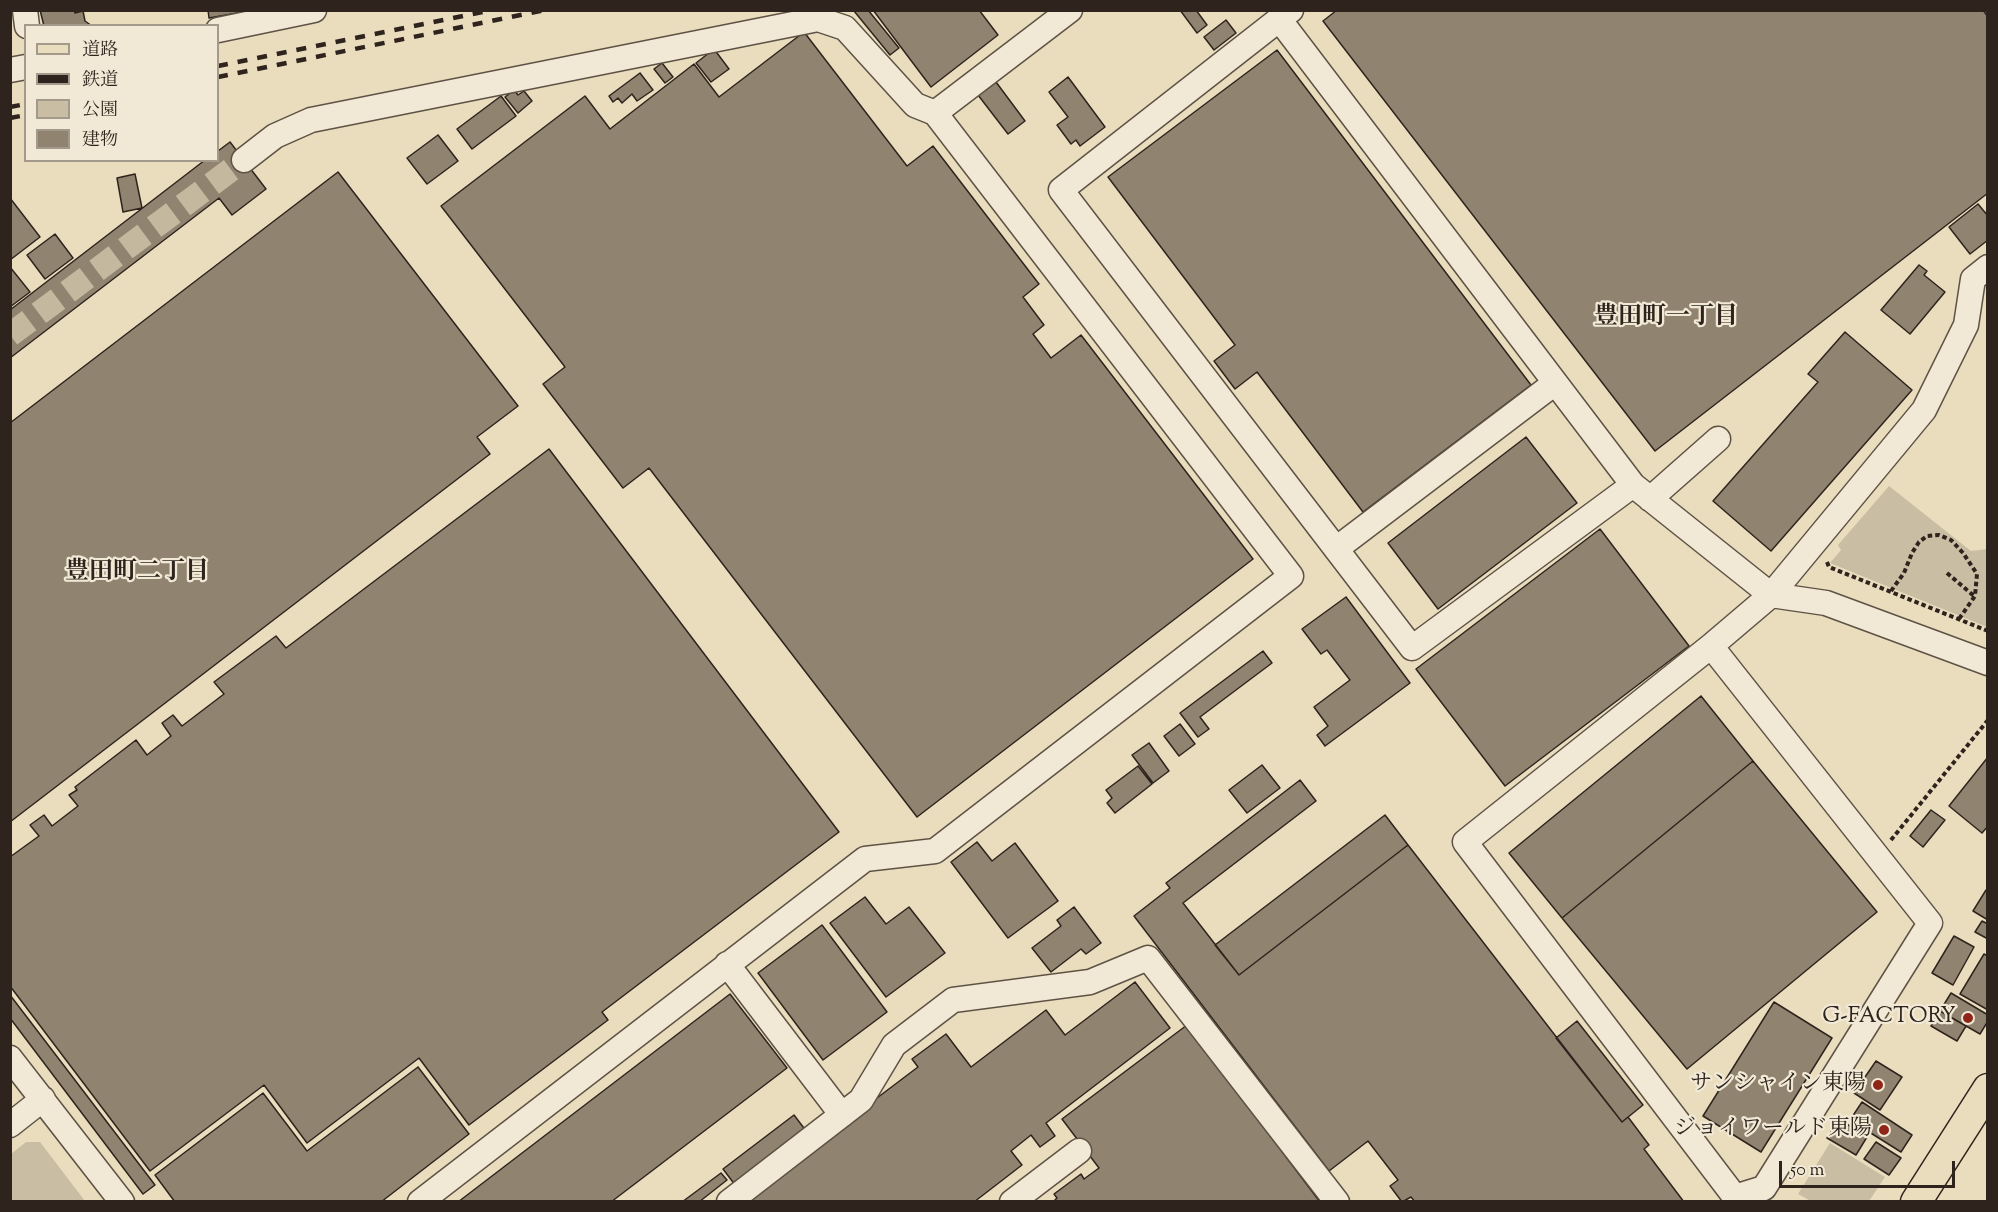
<!DOCTYPE html>
<html>
<head>
<meta charset="utf-8">
<style>
	body { margin:0 }
	#map { position:relative; width:1998px; height:1212px; overflow:hidden; background:#e9ddbe; font-family:"Sorts Mill Goudy","Noto Serif JP",serif }
	canvas { display:block }
	.frame { position:absolute; inset:0; border:12px solid #2f241d; pointer-events:none }
	.legend { position:absolute; left:24px; top:24px; width:195px; height:138px; box-sizing:border-box; background:#f1e9d5; border:2px solid #a39a8b; margin:0; padding:8px 10px; list-style:none; font-size:18px; color:#2f241d }
	.legend li { display:flex; align-items:center; gap:12px; height:30px }
	.legend b { width:30px; border:2px solid #a39a8b }
	.scale { position:absolute; left:1779px; top:1161px; width:176px; height:27px; box-sizing:border-box; border:3px solid #2f241d; border-top:0; padding-left:8px; font-size:18px; line-height:21px; white-space:nowrap; color:#2f241d; -webkit-text-stroke:4px #f1e9d5; paint-order:stroke }
</style>
</head>
<body>
<div id="map">
<canvas width="1998" height="1212"></canvas>
<div class="frame"></div>
<ul class="legend">
<li><b style="height:8px;background:#e9ddbe"></b>道路</li>
<li><b style="height:8px;background:#2f241d"></b>鉄道</li>
<li><b style="height:16px;background:#c9bea3"></b>公園</li>
<li><b style="height:16px;background:#908471"></b>建物</li>
</ul>
<div class="scale">50 m</div>
</div>
<script>
const ctx = document.querySelector('canvas').getContext('2d');
ctx.lineJoin = 'round';
function fillPath(path, color) { ctx.fillStyle = color; ctx.fill(path, 'evenodd'); }
const shape = rows => new Path2D(rows.map(r => 'M' + r).join(''));
function trace(path, color, width, dash) { ctx.strokeStyle = color; ctx.lineWidth = width; ctx.lineCap = dash ? 'butt' : 'round'; ctx.setLineDash(dash || []); ctx.stroke(path); }
function label(font, color, halo, rows, align = 'center') {
  ctx.font = font + ' "Sorts Mill Goudy","Noto Serif JP",serif'; ctx.lineWidth = 4.5; ctx.setLineDash([]); ctx.textBaseline = 'middle'; ctx.strokeStyle = halo; ctx.fillStyle = color; for (const [text, x, y, turn = 0] of rows) {
    ctx.save(); ctx.translate(x, y); ctx.rotate((+turn || 0) * Math.PI / 180); ctx.textAlign = isNaN(turn) ? turn : align; if (halo) ctx.strokeText(text, 0, 0); ctx.fillText(text, 0, 0); ctx.restore();
  }
}
const green = shape([
	[1889,486,1971,551,1987,549,1987,627,1830,563,1841,550,1838,545],
	[26,1142,40,1142,85,1201,11,1201,11,1154],
	[1830,1143,1885,1177,1869,1201,1811,1201,1798,1194]
]);
const building = shape([
	[40,10,74,10,75,13,83,11,85,21,92,26,44,26,40,10],
	[208,10,249,10,249,11,209,18,208,10],
	[868,10,899,48,890,55,854,11,868,10],
	[873,10,979,10,998,35,931,87,873,10],
	[1180,10,1196,10,1207,25,1197,33,1180,10],
	[1337,10,1983,10,1988,17,1988,193,1655,451,1323,21,1337,10],
	[1226,20,1236,33,1214,50,1204,37,1226,20],
	[804,32,907,166,933,146,1039,284,1023,297,1044,325,1033,334,1051,358,1081,335,1253,559,917,817,649,468,623,488,543,384,565,367,441,206,585,96,610,129,694,64,719,97,804,32],
	[714,49,729,69,711,82,696,63,714,49],
	[1277,50,1531,385,1363,512,1257,372,1235,389,1214,361,1235,345,1108,177,1277,50],
	[662,63,673,77,665,83,654,69,662,63],
	[640,73,653,90,637,101,632,94,622,103,618,98,613,102,609,96,640,73],
	[1068,77,1105,127,1080,146,1076,140,1071,144,1057,125,1068,117,1049,92,1068,77],
	[996,82,1025,121,1008,134,978,95,996,82],
	[514,90,518,95,524,91,532,101,518,113,505,97,514,90],
	[501,96,516,116,472,149,457,129,501,96],
	[438,135,458,161,427,184,407,158,438,135],
	[230,142,266,189,232,215,219,198,10,358,10,310,205,160,218,160,218,151,230,142],
	[338,172,518,406,477,437,490,454,10,822,10,423,338,172],
	[135,174,142,208,123,212,117,178,135,174],
	[10,198,40,237,10,260,10,198],
	[1978,204,1988,216,1988,240,1970,254,1949,227,1978,204],
	[55,234,73,258,45,279,27,255,55,234],
	[1919,265,1927,271,1924,275,1945,292,1910,334,1881,310,1919,265],
	[10,267,30,292,10,307,10,267],
	[1845,332,1912,390,1771,551,1713,501,1818,382,1808,374,1845,332],
	[1526,437,1577,503,1438,609,1388,543,1526,437],
	[549,449,839,832,602,1012,608,1020,469,1125,419,1058,307,1143,264,1085,150,1171,10,986,10,857,39,836,30,825,44,815,52,826,78,806,69,795,77,790,75,787,136,740,147,755,171,736,162,723,173,715,182,726,224,694,214,682,276,636,286,648,549,449],
	[1600,529,1689,646,1505,786,1416,669,1600,529],
	[1346,597,1410,683,1325,746,1317,735,1328,726,1314,707,1350,680,1327,650,1321,654,1302,629,1346,597],
	[1263,651,1272,663,1200,717,1209,729,1198,737,1180,713,1263,651],
	[1701,696,1753,761,1562,918,1509,853,1701,696],
	[1180,724,1195,744,1179,756,1164,736,1180,724],
	[1149,743,1169,771,1153,783,1132,755,1149,743],
	[1988,757,1988,826,1982,833,1949,806,1988,757],
	[1753,761,1877,912,1687,1069,1562,918,1753,761],
	[1262,765,1280,788,1247,813,1229,790,1262,765],
	[1138,766,1152,784,1115,813,1107,803,1112,798,1106,790,1138,766],
	[1300,780,1316,801,1183,903,1239,975,1408,845,1622,1122,1628,1117,1649,1145,1644,1149,1684,1202,1415,1202,1411,1197,1402,1202,1390,1186,1398,1180,1368,1141,1329,1171,1134,916,1170,888,1166,883,1300,780],
	[1931,810,1945,820,1923,847,1910,836,1931,810],
	[1385,815,1408,845,1239,975,1215,945,1385,815],
	[977,842,992,861,1015,843,1058,901,1008,938,951,862,977,842],
	[1986,890,1988,891,1988,920,1973,911,1986,890],
	[865,897,886,924,909,907,945,953,886,997,830,923,865,897],
	[1074,907,1101,943,1086,954,1081,949,1051,972,1032,948,1061,926,1057,920,1074,907],
	[1982,921,1988,924,1988,939,1975,932,1982,921],
	[822,925,887,1012,823,1060,758,973,822,925],
	[1954,936,1974,947,1953,985,1932,973,1954,936],
	[1984,954,1988,956,1988,1010,1960,994,1984,954],
	[1135,982,1170,1028,1046,1123,1055,1136,1040,1147,1031,1135,1011,1151,1022,1165,974,1202,748,1202,723,1169,794,1115,816,1144,918,1067,912,1059,946,1034,971,1067,1046,1010,1065,1035,1135,982],
	[1951,993,1988,1015,1988,1021,1980,1034,1940,1011,1951,993],
	[730,994,787,1068,611,1202,458,1202,730,994],
	[10,995,155,1185,143,1194,10,1018,10,995],
	[1774,1002,1832,1038,1761,1152,1703,1116,1774,1002],
	[1940,1011,1966,1026,1957,1041,1931,1026,1940,1011],
	[1577,1021,1643,1105,1622,1122,1556,1038,1577,1021],
	[1187,1025,1320,1202,1053,1202,1057,1198,1054,1194,1081,1174,1084,1179,1099,1168,1062,1119,1187,1025],
	[1876,1061,1902,1077,1880,1110,1854,1093,1876,1061],
	[418,1067,469,1134,381,1202,175,1202,155,1175,263,1093,307,1151,418,1067],
	[1862,1102,1912,1135,1901,1152,1850,1120,1862,1102],
	[1839,1119,1867,1137,1856,1155,1827,1138,1839,1119],
	[1876,1142,1901,1158,1889,1175,1864,1159,1876,1142],
	[721,1173,727,1180,699,1202,682,1202,721,1173]
]);
const minorTunnel = shape([
	[10,335,244,160]
]);
const path = shape([
	[1827,562,1829,567,1988,631],
	[1947,573,1974,596],
	[1891,591,1904,573,1912,553,1919,542,1927,536,1939,535,1951,540,1963,553,1977,574,1975,596,1959,619],
	[1891,840,1988,720]
]);
const minor = shape([
	[25,10,27,26],
	[1291,10,1061,190,1412,648,1633,485],
	[1279,19,1633,485,1771,595,1826,603,1988,663],
	[218,30,314,10],
	[10,70,26,67],
	[935,113,1070,10],
	[244,160,275,136,311,120,818,19,845,28,915,105,935,113,1291,576,935,851,865,859,420,1202],
	[1650,499,1718,439],
	[1336,549,1555,383],
	[1711,646,1930,923,1764,1188,1735,1197,1465,842,1711,646,1771,595,1924,410,1966,325,1973,279,1988,267],
	[727,964,842,1115],
	[10,1058,122,1202],
	[10,1125,43,1099],
	[729,1202,861,1100,894,1045,953,1000,1090,982,1148,958,1337,1202],
	[1012,1202,1079,1151]
]);
const major = shape([
	[1916,1202,1988,1089]
]);
const rail = shape([
	[218,66,492,10],
	[218,77,545,10],
	[10,107,26,104],
	[10,118,26,115]
]);
const markers = [
	[1968,1018,6,"#8f2418"],
	[1878,1085,6,"#8f2418"],
	[1884,1130,6,"#8f2418"]
];
const poiNames = [
	["G-FACTORY",1956,1018],
	["サンシャイン東陽",1866,1085],
	["ジョイワールド東陽",1872,1130]
];
const neighbourhoodNames = [
	["豊田町一丁目",1666,319],
	["豊田町二丁目",137,574]
];
fillPath(green, '#c9bea3');
fillPath(building, '#908471');
trace(building, '#2f241d', 1.5);
trace(minorTunnel, '#c4b89e', 24, [24, 12]);
trace(minor, '#5e5245', 27);
trace(major, '#2f241d', 33);
trace(path, '#2f241d', 4, [4.5, 3]);
trace(minor, '#f1e9d5', 24);
trace(major, '#e9ddbe', 30);
trace(rail, '#2f241d', 4.5, [10, 10]);
for (const [x, y, r, color] of markers) { const dot = new Path2D(); dot.arc(x, y, r, 0, 2 * Math.PI); ctx.fillStyle = color; ctx.fill(dot); trace(dot, '#f1e9d5', 2); }
label('22px', '#2f241d', '#f1e9d5', poiNames, 'right');
label('bold 24px', '#2f241d', '#f1e9d5', neighbourhoodNames);
</script>
</body>
</html>
